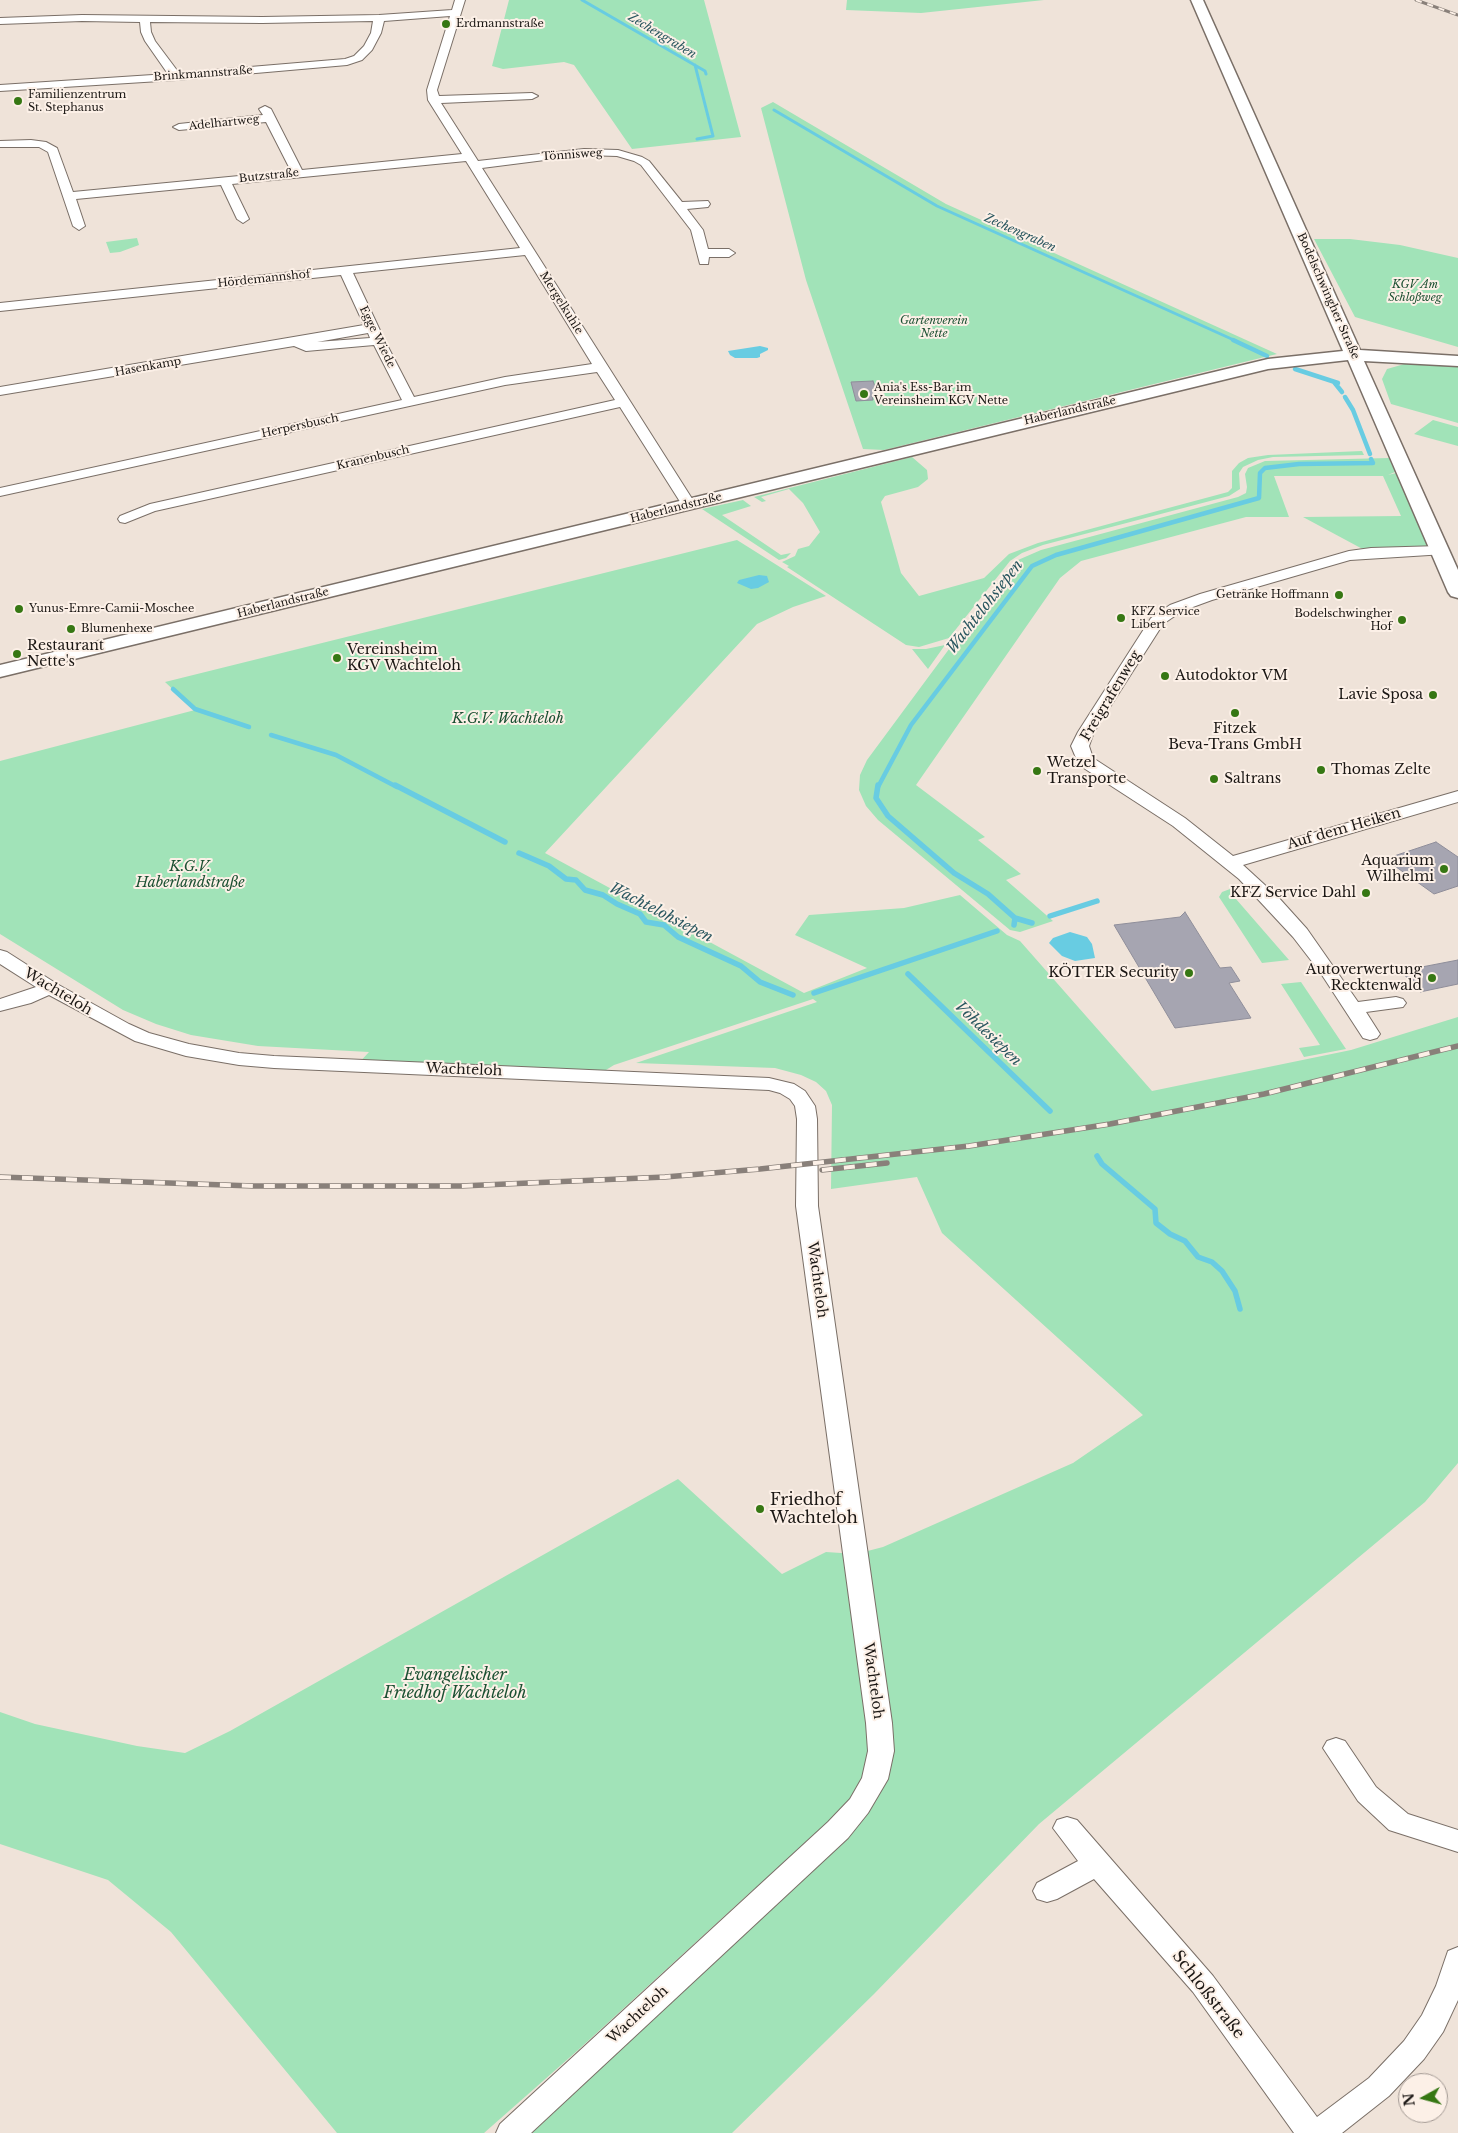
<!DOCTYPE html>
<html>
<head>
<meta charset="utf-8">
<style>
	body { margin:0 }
	#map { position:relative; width:1458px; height:2133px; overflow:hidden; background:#efe3d9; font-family:"Libre Baskerville",serif }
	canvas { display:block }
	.north { position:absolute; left:1398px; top:2073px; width:50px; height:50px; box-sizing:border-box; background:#fcf0e7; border:1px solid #a29993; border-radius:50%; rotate:263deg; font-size:14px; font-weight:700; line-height:20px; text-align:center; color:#1b1714 }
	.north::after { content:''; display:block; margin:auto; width:18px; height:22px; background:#367713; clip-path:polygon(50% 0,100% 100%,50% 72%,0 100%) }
</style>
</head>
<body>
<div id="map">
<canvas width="1458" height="2133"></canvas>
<div class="north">N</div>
</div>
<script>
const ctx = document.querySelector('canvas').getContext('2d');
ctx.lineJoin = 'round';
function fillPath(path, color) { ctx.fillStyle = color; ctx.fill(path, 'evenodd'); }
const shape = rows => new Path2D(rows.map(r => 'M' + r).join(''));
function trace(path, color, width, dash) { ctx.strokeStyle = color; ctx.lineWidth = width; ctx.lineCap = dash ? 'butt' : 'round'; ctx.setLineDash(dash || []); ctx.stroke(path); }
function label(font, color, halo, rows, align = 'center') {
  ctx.font = font + ' "Libre Baskerville",serif'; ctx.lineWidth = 4; ctx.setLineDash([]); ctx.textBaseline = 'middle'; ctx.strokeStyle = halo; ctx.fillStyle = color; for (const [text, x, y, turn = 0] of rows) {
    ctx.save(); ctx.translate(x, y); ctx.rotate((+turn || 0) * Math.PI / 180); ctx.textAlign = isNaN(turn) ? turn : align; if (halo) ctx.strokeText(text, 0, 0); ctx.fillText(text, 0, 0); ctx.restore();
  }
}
const green = shape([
	[509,0,704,0,741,137,632,149,574,65,564,62,503,69,492,66],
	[847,0,1044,0,921,13,846,10],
	[773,102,946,204,1277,354,884,450,863,449,806,280,761,108],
	[137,238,139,245,120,252,110,253,106,242],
	[1314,239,1350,239,1400,245,1458,258,1458,347,1355,317],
	[1408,363,1435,363,1458,366,1458,423,1391,404,1382,379,1387,369],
	[1433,420,1458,427,1458,446,1414,434],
	[1362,451,1364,455,1273,457,1258,460,1243,467,1239,473,1240,489,1229,496,1043,545,1022,553,1010,561,949,638,919,647,906,645,787,567,789,566,782,562,795,556,798,549,809,546,820,532,803,503,789,489,761,497,766,501,762,502,754,497,912,457,927,470,928,479,918,487,885,496,881,502,901,573,919,596,984,578,1009,554,1038,543,1228,492,1232,488,1232,471,1239,463,1248,458,1268,455],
	[1389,458,1395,472,1388,475,1404,471,1440,550,1370,553,1303,517,1401,516,1383,476,1274,476,1289,517,1246,517,1081,561,1060,578,916,785,985,837,978,840,1021,874,1006,880,1053,921,1020,932,1010,930,878,820,866,806,859,790,860,775,867,760,1006,572,1018,560,1041,550,1238,497,1246,493,1247,487,1245,474,1248,468,1265,461],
	[743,500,751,506,722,515,781,555,791,553,786,558,779,560,702,509],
	[737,540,826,596,793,607,757,624,545,853,804,993,867,968,795,935,809,915,904,908,960,895,1007,935,1020,941,1152,1091,1351,1050,1458,1017,1458,1463,1425,1502,1039,1824,874,1994,732,2133,532,2133,775,1904,755,1888,577,2051,484,2133,337,2133,171,1932,108,1880,0,1844,0,1712,35,1724,137,1746,185,1753,230,1731,678,1479,782,1574,826,1552,856,1554,883,1547,1073,1463,1143,1415,942,1233,917,1177,831,1189,832,1105,826,1091,816,1082,801,1075,775,1068,636,1063,817,1002,813,999,614,1065,598,1075,356,1066,369,1052,258,1046,191,1035,156,1024,123,1010,0,934,0,761,195,710,165,682],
	[945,645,928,669,912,649,926,649],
	[1230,889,1240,897,1236,899,1289,960,1262,963,1219,897,1222,892],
	[1301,982,1346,1049,1304,1057,1299,1048,1320,1045,1281,984]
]);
const water = shape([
	[760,346,768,348,768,350,760,354,760,357,757,358,735,358,730,355,728,351],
	[759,575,767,576,769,582,758,588,751,589,737,583,739,580],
	[1070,932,1087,937,1092,944,1095,958,1075,961,1062,956,1049,943,1053,938]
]);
const streamFar2 = shape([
	[582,0,705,71,706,74],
	[695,65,713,136,697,139],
	[774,110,937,206,1236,341]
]);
const streamFar1 = shape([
	[1233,340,1267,356],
	[1295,369,1338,383],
	[1334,382,1342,392],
	[1345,397,1353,410,1370,454],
	[173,689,195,709,249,727],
	[271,735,336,755,397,787],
	[878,787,911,725,1032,566,1056,555,1259,498,1260,473,1265,468,1299,464,1373,463,1371,459]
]);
const stream = shape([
	[395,785,505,842],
	[878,785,876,798,888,816,954,873,988,894,1015,918,1014,925],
	[519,853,549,866,566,879,576,880,585,890,603,895,617,904,640,914,646,922,664,925,678,937,741,966,760,982,793,995],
	[1050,916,1097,901],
	[1015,918,1032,923],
	[908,974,1050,1111],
	[814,993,997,931],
	[1097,1156,1102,1164,1155,1209,1156,1223,1170,1234,1185,1241,1198,1257,1212,1262,1222,1271,1235,1291,1240,1309]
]);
const building = shape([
	[873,381,878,395,872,396,873,400,856,401,851,382,873,381],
	[1436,842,1458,857,1458,886,1434,894,1385,859,1436,842],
	[1185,912,1220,968,1231,967,1240,981,1229,983,1251,1018,1175,1028,1114,925,1180,917,1185,912],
	[1458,960,1458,984,1420,992,1401,971,1458,960]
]);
const minor = shape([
	[455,0,465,0,437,90,439,96,532,93,538,96,532,99,441,103,478,161,584,149,618,150,642,157,649,161,682,202,708,201,710,204,708,207,687,209,703,230,708,249,729,249,735,253,729,257,709,257,708,264,700,264,691,230,641,165,634,161,617,156,584,155,482,168,696,505,694,508,684,508,620,407,155,511,125,523,120,522,118,519,120,516,150,504,615,400,597,372,505,385,0,496,0,488,402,400,374,345,306,351,294,346,0,395,0,387,364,325,341,275,0,311,0,303,520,248,466,161,232,184,249,219,243,223,237,219,221,185,76,199,85,226,79,230,73,226,48,152,39,147,0,147,0,141,31,140,46,142,57,148,73,192,291,171,266,122,179,130,173,127,179,124,263,115,259,109,265,106,271,109,302,170,462,154,428,100,427,90,450,16,384,21,381,33,372,50,362,60,347,65,176,80,0,91,0,85,168,74,145,41,141,32,140,22,82,21,0,24,0,18,82,15,262,17,379,15,452,10,455,0],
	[373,21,371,33,364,46,354,56,345,59,179,73,155,41,151,32,150,22,262,23,373,21],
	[525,255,592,364,505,377,414,397,385,341,353,273,525,255],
	[368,333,370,338,317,342,368,333],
	[1440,546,1445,548,1448,551,1445,554,1350,560,1212,600,1182,611,1163,624,1094,732,1089,746,1093,758,1185,818,1233,856,1458,791,1458,802,1243,865,1279,898,1307,929,1358,1002,1396,997,1403,999,1406,1003,1403,1007,1366,1012,1380,1034,1377,1038,1370,1040,1363,1038,1320,972,1293,937,1239,879,1173,826,1079,765,1071,746,1078,732,1151,618,1170,605,1200,594,1349,551,1371,548,1440,546],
	[0,950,7,952,57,984,129,1024,149,1033,189,1044,239,1053,274,1056,769,1078,794,1084,805,1091,815,1106,817,1119,818,1206,892,1723,894,1751,888,1779,868,1813,848,1838,531,2133,496,2133,500,2124,828,1822,850,1799,862,1778,868,1751,866,1723,796,1206,797,1119,795,1106,790,1099,780,1093,769,1090,274,1068,239,1065,186,1056,135,1041,49,995,31,1003,0,1011,0,999,36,987,0,964,0,950],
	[1336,1738,1345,1741,1376,1787,1408,1814,1458,1830,1458,1852,1389,1830,1358,1801,1323,1748,1327,1741,1336,1738],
	[1067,1817,1077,1820,1213,1976,1317,2117,1369,2078,1404,2041,1422,2015,1436,1986,1448,1951,1458,1947,1458,2000,1443,2032,1424,2059,1389,2096,1342,2133,1294,2133,1193,1992,1094,1879,1057,1899,1047,1902,1037,1899,1033,1891,1037,1883,1078,1861,1053,1828,1057,1820,1067,1817]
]);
const tertiary = shape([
	[1191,0,1203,0,1360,350,1458,356,1458,366,1364,361,1458,570,1458,598,1451,596,1448,592,1348,360,1268,369,0,677,0,665,1268,359,1343,351,1191,0]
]);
const railFar1 = shape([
	[1416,0,1458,15]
]);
const rail = shape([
	[822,1170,887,1163],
	[0,1177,253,1186,461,1186,665,1177,760,1169,969,1146,1110,1124,1264,1094,1458,1046]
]);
const markers = [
	[446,24,5,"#367713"],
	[18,101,5,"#367713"],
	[864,394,5,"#367713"],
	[1339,595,5,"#367713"],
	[19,609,5,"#367713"],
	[1121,618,5,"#367713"],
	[1402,620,5,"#367713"],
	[71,629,5,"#367713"],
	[17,654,5,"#367713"],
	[337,658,5,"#367713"],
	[1165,676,5,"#367713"],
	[1433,695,5,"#367713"],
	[1235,713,5,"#367713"],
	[1321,770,5,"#367713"],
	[1037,771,5,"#367713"],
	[1214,779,5,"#367713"],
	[1444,869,5,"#367713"],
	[1366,893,5,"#367713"],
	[1189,973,5,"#367713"],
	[1432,978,5,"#367713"],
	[760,1509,5,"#367713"]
];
const farPoinames = [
	["Erdmannstraße",456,24],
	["Familienzentrum",28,95],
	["St. Stephanus",28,108],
	["Ania's Ess-Bar im",874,388],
	["Vereinsheim KGV Nette",874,401],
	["Getränke Hoffmann",1329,595,"right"],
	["Yunus-Emre-Camii-Moschee",29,609],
	["KFZ Service",1131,612],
	["Libert",1131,625],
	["Bodelschwingher",1392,614,"right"],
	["Hof",1392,627,"right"],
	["Blumenhexe",81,629]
];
const farStreetnames = [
	["Brinkmannstraße",203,74,-4],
	["Adelhartweg",224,123,-6],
	["Tönnisweg",572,155,-4],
	["Butzstraße",269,176,-6],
	["Hördemannshof",264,279,-6],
	["Bodelschwingher Straße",1328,296,66],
	["Mergelkuhle",561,303,58],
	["Egge Wiede",377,337,64],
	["Hasenkamp",148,367,-10],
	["Haberlandstraße",1070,411,-13],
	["Herpersbusch",300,426,-12],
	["Kranenbusch",373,458,-13],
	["Haberlandstraße",676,508,-14],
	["Haberlandstraße",283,603,-14]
];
const farParknames = [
	["KGV Am",1415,285],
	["Schloßweg",1415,298],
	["Gartenverein",934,321],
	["Nette",934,334]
];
const farWaternames = [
	["Zechengraben",662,36,31],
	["Zechengraben",1020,233,24]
];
const poiNames = [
	["Restaurant",27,646],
	["Nette's",27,662],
	["Vereinsheim",347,650],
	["KGV Wachteloh",347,666],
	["Autodoktor VM",1175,676],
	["Lavie Sposa",1423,695,"right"],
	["Fitzek",1235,729,"center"],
	["Beva-Trans GmbH",1235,745,"center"],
	["Wetzel",1047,763],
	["Transporte",1047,779],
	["Thomas Zelte",1331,770],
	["Saltrans",1224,779],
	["Aquarium",1434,861,"right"],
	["Wilhelmi",1434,877,"right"],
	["KFZ Service Dahl",1356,893,"right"],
	["Autoverwertung",1422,970,"right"],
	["Recktenwald",1422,986,"right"],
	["KÖTTER Security",1179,973,"right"]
];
const streetNames = [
	["Freigrafenweg",1111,696,-59],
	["Auf dem Heiken",1344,829,-16],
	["Wachteloh",58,992,31],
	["Wachteloh",464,1070,2],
	["Wachteloh",817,1280,82],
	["Wachteloh",873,1681,82],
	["Wachteloh",638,2015,-43]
];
const parkNames = [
	["K.G.V. Wachteloh",508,719],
	["K.G.V.",190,867],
	["Haberlandstraße",190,883]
];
const waterNames = [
	["Wachtelohsiepen",985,607,-52],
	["Wachtelohsiepen",661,913,27],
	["Vöhdesiepen",988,1034,44]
];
const nearPoinames = [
	["Friedhof",770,1500],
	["Wachteloh",770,1518]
];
const nearParknames = [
	["Evangelischer",455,1675],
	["Friedhof Wachteloh",455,1693]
];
const nearStreetnames = [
	["Schloßstraße",1208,1995,52]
];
fillPath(green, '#a1e3b8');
fillPath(water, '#68cce2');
trace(streamFar2, '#68cce2', 3);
trace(streamFar1, '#68cce2', 4.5);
trace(stream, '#68cce2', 5.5);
fillPath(building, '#a6a5b1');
trace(building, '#8f8e9a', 1);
trace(minor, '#7a6f67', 2);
trace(tertiary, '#7a6f67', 3);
fillPath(minor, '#fff');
fillPath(tertiary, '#fff');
trace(railFar1, '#89807a', 3);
trace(rail, '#89807a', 5.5);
trace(railFar1, '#fcf0e7', 2, [6]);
trace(rail, '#fcf0e7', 4, [11]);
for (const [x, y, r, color] of markers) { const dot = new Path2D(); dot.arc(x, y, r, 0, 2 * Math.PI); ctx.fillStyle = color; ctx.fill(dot); trace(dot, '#fcf0e7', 2); }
label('11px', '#1b1714', '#fcf0e7', farPoinames, 'left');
label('11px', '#1b1714', '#fcf0e7', farStreetnames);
label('italic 11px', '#1b5032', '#fcf0e7', farParknames);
label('italic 12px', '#29565f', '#fcf0e7', farWaternames);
label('14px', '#1b1714', '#fcf0e7', poiNames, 'left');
label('14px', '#1b1714', '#fcf0e7', streetNames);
label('italic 14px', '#1b5032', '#fcf0e7', parkNames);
label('italic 15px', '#29565f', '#fcf0e7', waterNames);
label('16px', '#1b1714', '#fcf0e7', nearPoinames, 'left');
label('italic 16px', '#1b5032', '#fcf0e7', nearParknames);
label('16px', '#1b1714', '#fcf0e7', nearStreetnames);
</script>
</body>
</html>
